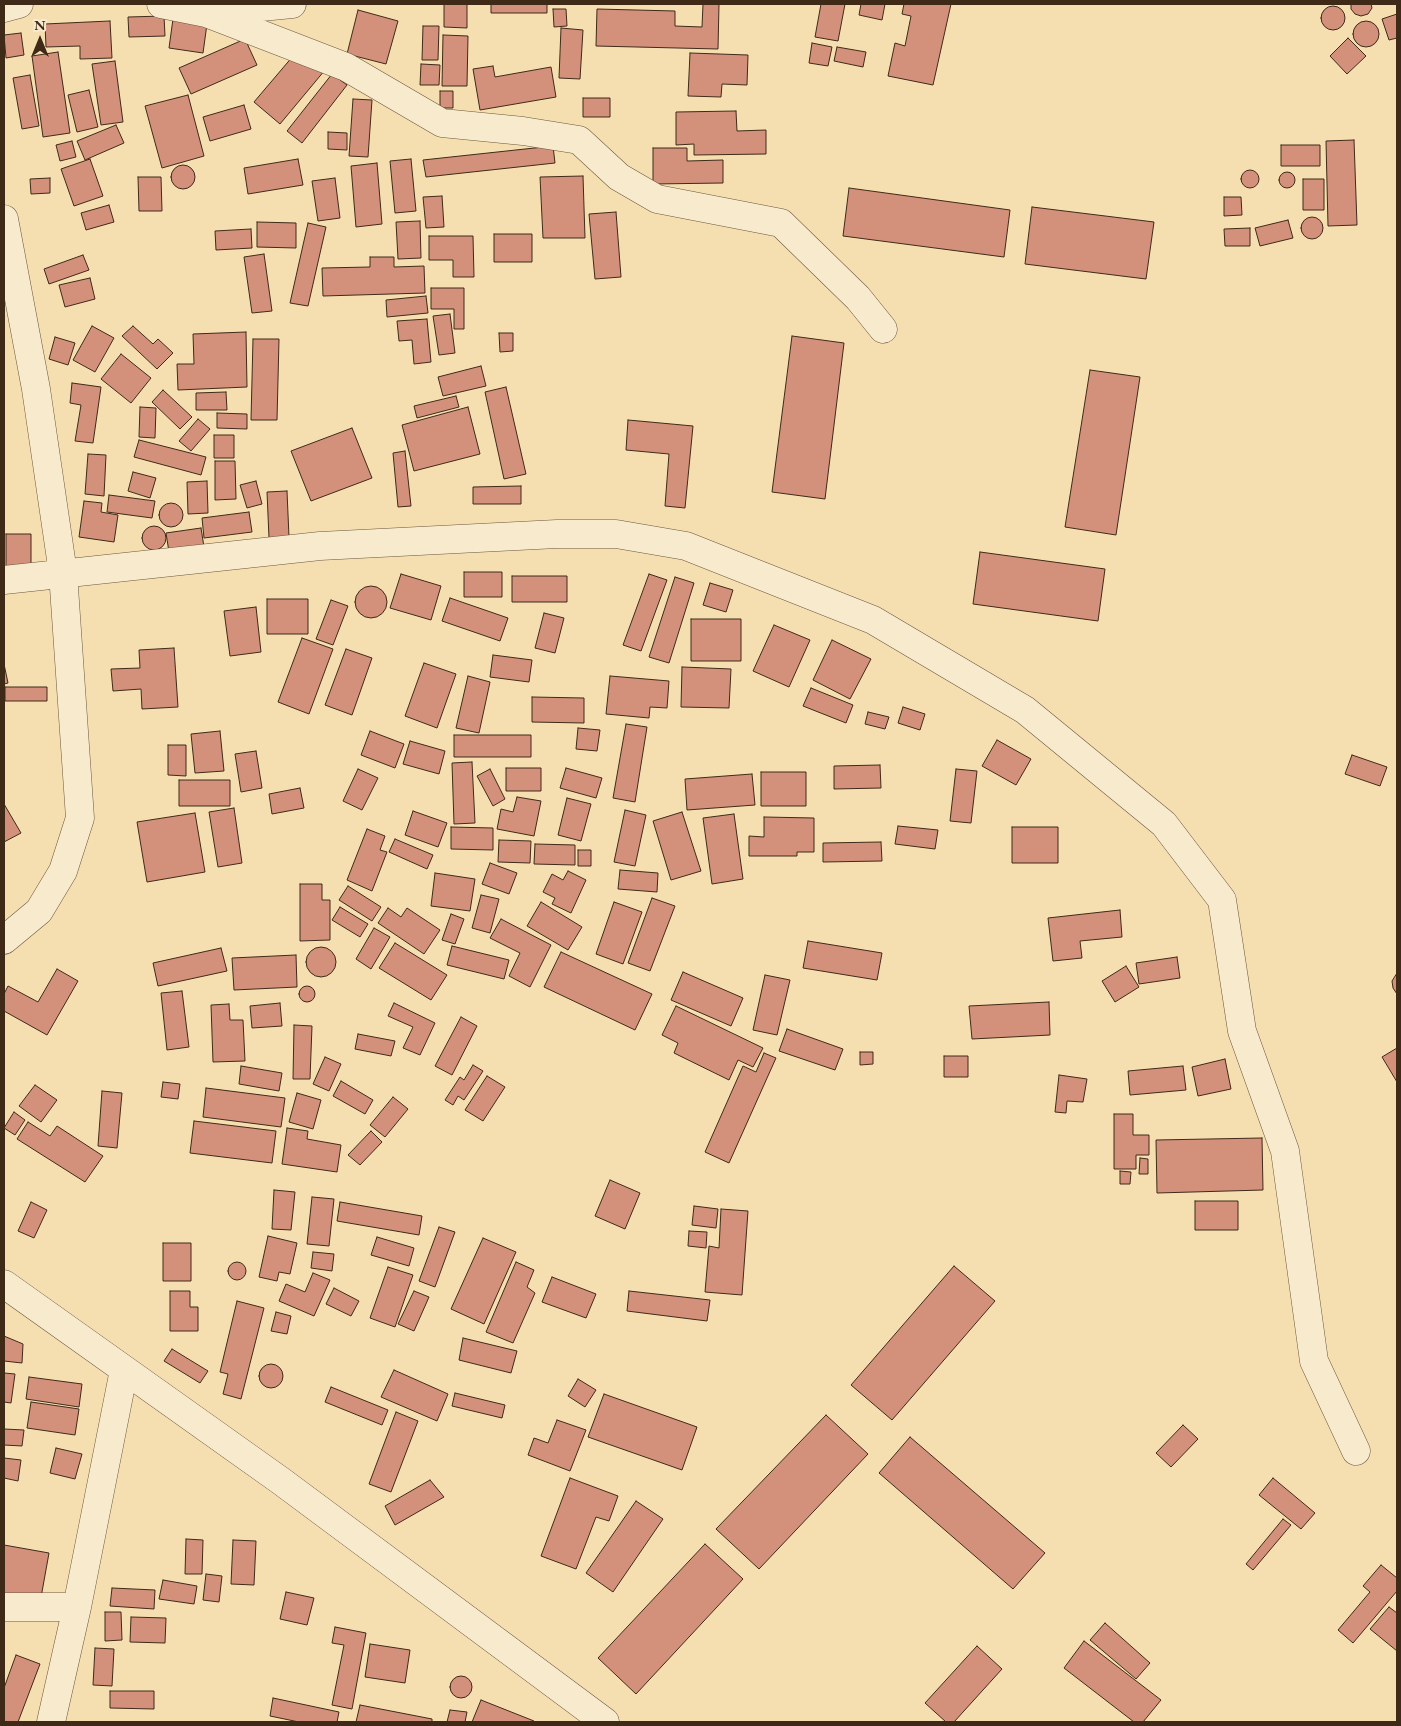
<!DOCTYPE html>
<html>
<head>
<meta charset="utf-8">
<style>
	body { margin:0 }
	#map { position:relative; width:1401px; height:1726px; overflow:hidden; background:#f5dfb1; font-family:"EB Garamond",serif }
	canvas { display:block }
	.frame { position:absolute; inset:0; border:5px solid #3f2a18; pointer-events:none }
	.north { position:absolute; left:15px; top:15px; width:50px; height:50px; -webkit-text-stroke:4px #f8eacc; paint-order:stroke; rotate:0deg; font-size:14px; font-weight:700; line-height:20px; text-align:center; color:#3f2a18 }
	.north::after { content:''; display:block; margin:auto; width:18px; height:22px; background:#3f2a18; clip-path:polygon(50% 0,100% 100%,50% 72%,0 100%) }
</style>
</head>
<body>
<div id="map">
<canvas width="1401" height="1726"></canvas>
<div class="frame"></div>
<div class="north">N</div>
</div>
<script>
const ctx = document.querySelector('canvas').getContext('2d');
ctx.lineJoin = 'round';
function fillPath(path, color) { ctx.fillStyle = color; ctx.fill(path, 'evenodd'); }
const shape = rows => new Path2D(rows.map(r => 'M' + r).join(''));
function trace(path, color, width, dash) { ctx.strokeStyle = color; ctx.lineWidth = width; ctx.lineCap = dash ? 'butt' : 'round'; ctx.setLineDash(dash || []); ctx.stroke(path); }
const building = shape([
	[444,4,467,4,467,28,444,27,444,4],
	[491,4,547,4,547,13,491,13,491,4],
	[703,4,719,4,718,49,596,46,597,9,675,11,675,26,702,27,703,4],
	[821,4,845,4,838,41,815,37,821,4],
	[861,4,885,4,882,20,859,15,861,4],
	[904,4,951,4,933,85,888,76,895,43,905,46,911,16,902,14,904,4],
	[1351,4,1371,4,1372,8,1368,14,1361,16,1355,14,1351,9,1351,4],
	'1321 18a12 12 0 1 1 24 0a12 12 0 1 1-24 0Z',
	[553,9,566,9,567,26,554,27,553,9],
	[358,10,398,21,386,64,347,54,358,10],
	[1397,14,1397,38,1389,40,1382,19,1397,14],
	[164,16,165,36,129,37,128,17,164,16],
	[173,19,207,24,203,53,169,48,173,19],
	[110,21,112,58,80,59,80,46,46,47,45,24,110,21],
	'1353 34a13 13 0 1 1 26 0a13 13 0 1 1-26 0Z',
	[423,26,439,26,438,60,422,60,423,26],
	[561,28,583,30,580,79,559,78,561,28],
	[21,33,24,55,6,58,4,35,21,33],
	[443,35,468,36,467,86,442,86,443,35],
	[1348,38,1366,56,1347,74,1330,56,1348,38],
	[245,39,257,65,191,94,179,68,245,39],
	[812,43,832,47,828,66,809,63,812,43],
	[837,47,866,52,863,67,834,61,837,47],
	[299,49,325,70,280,124,254,102,299,49],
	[58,52,70,133,43,137,32,56,58,52],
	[690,53,748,55,747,85,722,84,721,97,688,96,690,53],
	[115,61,123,122,101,125,92,64,115,61],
	[421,64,440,65,439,85,420,85,421,64],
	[493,66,495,77,551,67,556,97,480,110,473,69,493,66],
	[332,74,347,85,302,143,287,131,332,74],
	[30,75,39,126,22,129,13,78,30,75],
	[89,90,98,127,77,132,68,95,89,90],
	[440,91,453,91,453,108,440,108,440,91],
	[188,95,204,156,162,168,145,106,188,95],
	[583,98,610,98,610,117,583,117,583,98],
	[353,99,372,100,368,157,349,156,353,99],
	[244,105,251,129,210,141,203,117,244,105],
	[736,111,737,131,766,130,766,154,694,155,694,144,676,145,676,112,736,111],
	[116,125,124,143,85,160,77,141,116,125],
	[328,132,347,133,347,150,328,149,328,132],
	[1354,140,1357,225,1328,226,1326,141,1354,140],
	[72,141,76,157,60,161,56,145,72,141],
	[1281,145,1320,145,1320,166,1281,166,1281,145],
	[553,146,555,163,426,177,423,160,553,146],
	[653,148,687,148,687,161,723,160,723,183,653,184,653,148],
	[90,159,103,196,74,206,61,169,90,159],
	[298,159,303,185,248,194,244,168,298,159],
	[411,159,416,211,395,213,390,161,411,159],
	[377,163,382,224,356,227,351,166,377,163],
	'171 177a12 12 0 1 1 24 0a12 12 0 1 1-24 0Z',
	'1241 179a9 9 0 1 1 18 0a9 9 0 1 1-18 0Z',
	'1279 180a8 8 0 1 1 16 0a8 8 0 1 1-16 0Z',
	[583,176,585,238,543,238,540,177,583,176],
	[138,177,161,177,162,211,139,211,138,177],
	[50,178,50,193,31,194,30,179,50,178],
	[335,178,340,218,318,221,312,181,335,178],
	[1303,179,1324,179,1324,210,1303,210,1303,179],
	[849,188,1010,210,1004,257,843,236,849,188],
	[442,196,444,227,426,228,423,197,442,196],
	[1224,197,1241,197,1242,215,1224,216,1224,197],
	[109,205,114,222,86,230,81,213,109,205],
	[1032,207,1154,222,1146,279,1025,264,1032,207],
	[616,212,621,277,595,279,589,214,616,212],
	'1301 228a11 11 0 1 1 22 0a11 11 0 1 1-22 0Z',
	[1288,220,1293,238,1260,246,1255,228,1288,220],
	[420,221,421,258,398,259,396,222,420,221],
	[257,222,296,223,296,248,257,247,257,222],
	[308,223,326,227,308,306,290,303,308,223],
	[1250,228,1250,246,1225,246,1224,229,1250,228],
	[251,229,252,248,216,250,215,231,251,229],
	[494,234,532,234,532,262,494,262,494,234],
	[429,236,473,236,474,277,453,277,453,260,429,260,429,236],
	[264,254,272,311,252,313,244,257,264,254],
	[83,255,89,270,49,284,44,269,83,255],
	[370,257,394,257,394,267,424,266,425,293,323,296,322,268,370,267,370,257],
	[90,278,95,299,65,307,59,285,90,278],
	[431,288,464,288,464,329,454,329,454,309,431,309,431,288],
	[426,296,428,313,387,317,386,300,426,296],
	[450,314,455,353,439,355,433,316,450,314],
	[427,319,431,362,414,364,412,340,399,341,397,321,427,319],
	[92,326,114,338,95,372,73,360,92,326],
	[133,326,153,344,158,339,173,353,157,369,122,336,133,326],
	[246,332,247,387,178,390,177,364,194,364,193,334,246,332],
	[499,333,513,333,513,351,500,352,499,333],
	[792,336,844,343,825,499,772,492,792,336],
	[55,337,75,343,68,365,49,359,55,337],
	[253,339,279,339,277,420,251,420,253,339],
	[121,354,151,378,131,403,101,379,121,354],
	[481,366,486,386,443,396,438,377,481,366],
	[1090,370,1140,377,1116,535,1065,527,1090,370],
	[72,383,101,387,93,443,75,441,81,405,70,403,72,383],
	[506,387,526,474,504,479,485,392,506,387],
	[163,390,192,417,180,429,152,402,163,390],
	[226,392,227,410,196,410,196,393,226,392],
	[456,396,459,407,417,418,414,406,456,396],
	[140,407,156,408,155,438,139,437,140,407],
	[468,407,480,454,414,471,402,425,468,407],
	[217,413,247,414,247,429,217,428,217,413],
	[198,419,210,429,191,451,179,441,198,419],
	[628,420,693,426,685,508,665,506,669,454,626,450,628,420],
	[352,428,372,478,311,501,291,451,352,428],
	[214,435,234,435,234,458,214,458,214,435],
	[139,440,206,457,201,475,134,457,139,440],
	[405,451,411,506,398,507,393,453,405,451],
	[88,454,106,455,104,496,85,494,88,454],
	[215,461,235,461,236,499,215,500,215,461],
	[133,472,156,478,150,498,128,491,133,472],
	[207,481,208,513,188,514,187,482,207,481],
	[256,481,262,504,247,508,240,485,256,481],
	[521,486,521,504,473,504,473,487,521,486],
	[287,491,289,537,269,538,267,492,287,491],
	[109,495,155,501,152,518,107,512,109,495],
	[84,501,102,503,101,512,118,515,114,542,79,537,84,501],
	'159 515a12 12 0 1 1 24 0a12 12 0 1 1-24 0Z',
	[249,512,252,532,204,538,202,518,249,512],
	'142 538a12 12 0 1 1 24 0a12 12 0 1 1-24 0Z',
	[201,528,204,547,169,552,166,533,201,528],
	[6,534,31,534,31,566,6,566,6,534],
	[980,552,1105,569,1098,621,973,604,980,552],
	[464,572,502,572,502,597,464,597,464,572],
	[401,574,441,586,431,620,390,608,401,574],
	[649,574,667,580,641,651,623,645,649,574],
	[512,576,567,576,567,602,512,602,512,576],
	[675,577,694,583,669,663,649,657,675,577],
	[710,583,733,590,726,612,703,605,710,583],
	'355 602a16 16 0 1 1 32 0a16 16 0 1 1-32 0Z',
	[450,598,508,618,500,641,442,621,450,598],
	[267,599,308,599,308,634,267,634,267,599],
	[331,600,348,606,333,645,316,639,331,600],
	[256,607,261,652,230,656,224,611,256,607],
	[544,613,564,618,555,653,535,648,544,613],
	[691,619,741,619,741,661,691,661,691,619],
	[774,625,810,640,789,687,753,671,774,625],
	[302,638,333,649,309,714,278,702,302,638],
	[832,640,871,659,850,699,813,680,832,640],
	[174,648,178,707,142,709,141,689,113,691,111,669,140,668,139,650,174,648],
	[346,649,372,658,352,715,325,705,346,649],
	[493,655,532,660,529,682,490,677,493,655],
	[424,663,456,674,437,728,405,716,424,663],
	[4,664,8,683,4,684,4,664],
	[682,667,731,669,729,708,681,707,682,667],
	[468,676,490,682,479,733,456,728,468,676],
	[610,676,669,681,667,708,650,707,649,718,606,714,610,676],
	[5,687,47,687,47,701,5,701,5,687],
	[811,688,853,705,846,723,803,706,811,688],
	[532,697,584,698,584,723,532,722,532,697],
	[903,707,925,714,920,730,898,723,903,707],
	[868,712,889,717,885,729,865,724,868,712],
	[626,724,647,727,635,802,613,798,626,724],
	[578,728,600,730,597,751,576,749,578,728],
	[220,731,224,771,195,773,191,734,220,731],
	[370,731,404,744,395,768,361,755,370,731],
	[454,735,531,735,531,757,454,757,454,735],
	[997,740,1031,759,1016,785,982,766,997,740],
	[410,741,445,751,439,774,403,764,410,741],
	[168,745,186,745,186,776,168,775,168,745],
	[256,751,262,788,241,792,235,754,256,751],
	[1352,755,1387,767,1380,786,1345,774,1352,755],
	[472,762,475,823,454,824,452,763,472,762],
	[880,765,881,788,834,789,834,766,880,765],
	[506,768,541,768,541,791,506,791,506,768],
	[566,768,602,778,596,798,560,788,566,768],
	[358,769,378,778,362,810,343,801,358,769],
	[490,769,505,799,493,806,477,776,490,769],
	[956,769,977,771,971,823,950,821,956,769],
	[761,772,806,772,806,806,761,806,761,772],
	[752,774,755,805,687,810,685,779,752,774],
	[179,780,230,780,230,806,179,806,179,780],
	[300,788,304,808,272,814,269,794,300,788],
	[517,797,541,801,534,836,497,829,501,809,513,812,517,797],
	[567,798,591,804,581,841,558,835,567,798],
	[4,804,21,833,4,842,4,804],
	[234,808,242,863,218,867,209,812,234,808],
	[625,810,646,815,635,866,614,862,625,810],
	[413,811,447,823,438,847,405,835,413,811],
	[682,812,701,871,671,880,653,821,682,812],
	[195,813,205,872,147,882,137,822,195,813],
	[734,814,743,879,712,884,703,818,734,814],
	[764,817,814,818,814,852,797,852,797,856,749,856,749,836,764,837,764,817],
	[898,826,938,830,935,849,895,844,898,826],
	[451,827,493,828,493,850,451,849,451,827],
	[1012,827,1058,827,1058,863,1012,863,1012,827],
	[367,829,385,836,380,850,387,852,372,891,347,880,367,829],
	[395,839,433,855,427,869,389,852,395,839],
	[499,840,531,841,530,863,498,862,499,840],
	[881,842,882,861,823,862,823,843,881,842],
	[535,844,575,845,575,865,534,864,535,844],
	[578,850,591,850,591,866,578,866,578,850],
	[490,863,517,873,509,894,482,884,490,863],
	[620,870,658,873,657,892,618,889,620,870],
	[568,871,586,880,571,913,552,904,555,898,543,892,552,874,563,880,568,871],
	[435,873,475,879,470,911,431,906,435,873],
	[300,884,322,884,322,900,330,900,330,940,300,941,300,884],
	[348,886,381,907,372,921,339,900,348,886],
	[481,895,499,899,490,933,472,928,481,895],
	[652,898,675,906,650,971,628,963,652,898],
	[541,902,582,927,568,950,527,926,541,902],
	[614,902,642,912,623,964,596,954,614,902],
	[340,907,368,924,360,937,332,920,340,907],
	[388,908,401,917,407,908,440,930,424,954,378,923,388,908],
	[1120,910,1122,937,1080,941,1082,958,1053,961,1048,918,1120,910],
	[451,914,464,919,455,944,442,940,451,914],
	[501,919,551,945,530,987,509,976,520,953,490,938,501,919],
	[374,928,390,937,371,969,356,959,374,928],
	[808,941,882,953,877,980,803,968,808,941],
	[395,943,447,975,431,1000,379,968,395,943],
	[452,946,509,960,504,979,447,965,452,946],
	'306 962a15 15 0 1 1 30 0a15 15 0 1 1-30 0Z',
	[221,948,227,971,158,986,153,963,221,948],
	[561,952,652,994,635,1030,544,987,561,952],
	[296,955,297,987,234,990,232,958,296,955],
	[1177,957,1180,978,1139,984,1136,963,1177,957],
	[1126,966,1139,987,1115,1002,1102,981,1126,966],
	[57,969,78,981,47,1035,4,1011,4,994,8,986,38,1002,57,969],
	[683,972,743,998,731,1026,671,1000,683,972],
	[1397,973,1397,994,1393,988,1392,981,1397,973],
	[765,975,790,980,777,1035,753,1030,765,975],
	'299 994a8 8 0 1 1 16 0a8 8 0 1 1-16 0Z',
	[182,991,189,1047,167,1050,161,993,182,991],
	[1049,1002,1050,1035,972,1039,969,1006,1049,1002],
	[280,1003,282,1026,252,1028,250,1006,280,1003],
	[394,1003,435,1023,420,1055,403,1048,413,1027,388,1016,394,1003],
	[229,1004,230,1020,243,1020,245,1061,213,1062,211,1005,229,1004],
	[676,1006,763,1048,753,1067,738,1060,729,1080,674,1053,678,1043,662,1035,676,1006],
	[461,1017,477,1026,452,1075,435,1066,461,1017],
	[294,1025,312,1026,310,1079,293,1079,294,1025],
	[787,1029,843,1049,835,1070,779,1051,787,1029],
	[358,1034,395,1041,391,1056,355,1049,358,1034],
	[1397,1048,1397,1082,1382,1057,1397,1048],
	[860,1052,873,1052,873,1064,860,1065,860,1052],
	[764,1053,776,1058,729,1163,705,1152,743,1066,756,1072,764,1053],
	[944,1056,968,1056,968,1077,944,1077,944,1056],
	[325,1057,341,1064,329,1091,313,1084,325,1057],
	[1225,1059,1231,1089,1198,1096,1192,1067,1225,1059],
	[473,1065,483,1071,464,1100,458,1096,453,1105,445,1100,460,1077,464,1080,473,1065],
	[241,1066,282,1073,279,1091,239,1084,241,1066],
	[1183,1066,1186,1090,1130,1095,1128,1071,1183,1066],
	[1059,1075,1087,1079,1083,1102,1067,1101,1066,1113,1055,1112,1059,1075],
	[487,1076,505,1087,483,1121,465,1110,487,1076],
	[341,1081,373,1100,365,1114,333,1096,341,1081],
	[163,1082,180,1084,178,1099,161,1097,163,1082],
	[35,1085,57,1100,41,1122,19,1106,35,1085],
	[206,1088,285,1098,281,1127,203,1117,206,1088],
	[102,1091,122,1093,117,1148,98,1146,102,1091],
	[297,1093,321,1100,313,1129,289,1122,297,1093],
	[393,1097,408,1109,385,1137,370,1125,393,1097],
	[14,1112,25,1120,15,1135,4,1128,14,1112],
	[1114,1114,1133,1114,1133,1135,1149,1135,1149,1155,1136,1155,1136,1169,1114,1169,1114,1114],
	[194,1121,276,1131,272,1163,190,1153,194,1121],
	[28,1122,50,1136,57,1126,103,1156,85,1182,17,1139,28,1122],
	[287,1128,308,1131,307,1139,341,1145,337,1172,282,1164,287,1128],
	[371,1131,382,1142,360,1165,348,1155,371,1131],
	[1262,1138,1263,1190,1157,1193,1156,1140,1262,1138],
	[1140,1158,1148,1159,1148,1174,1139,1174,1140,1158],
	[1120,1171,1131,1172,1130,1184,1120,1184,1120,1171],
	[610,1180,640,1193,625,1229,595,1216,610,1180],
	[274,1190,295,1192,291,1230,272,1229,274,1190],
	[312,1197,334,1199,329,1246,307,1244,312,1197],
	[1195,1201,1238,1201,1238,1230,1195,1230,1195,1201],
	[31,1202,47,1210,34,1238,18,1231,31,1202],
	[340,1202,422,1216,419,1235,337,1221,340,1202],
	[694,1206,718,1209,716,1228,692,1225,694,1206],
	[721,1209,748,1211,742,1295,705,1292,709,1246,719,1248,721,1209],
	[439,1227,455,1232,435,1287,419,1281,439,1227],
	[689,1231,707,1232,706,1248,688,1246,689,1231],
	[268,1236,297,1243,290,1274,279,1272,277,1281,259,1277,268,1236],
	[377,1237,414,1248,409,1266,371,1255,377,1237],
	[483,1238,516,1252,484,1324,451,1309,483,1238],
	[163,1243,191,1243,191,1281,163,1281,163,1243],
	[313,1252,334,1254,332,1271,311,1268,313,1252],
	'228 1271a9 9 0 1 1 18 0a9 9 0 1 1-18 0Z',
	[516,1262,534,1270,527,1287,535,1293,513,1343,486,1332,516,1262],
	[954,1266,995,1301,892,1420,851,1385,954,1266],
	[388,1267,413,1275,395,1327,370,1318,388,1267],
	[313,1273,330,1280,314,1316,279,1301,286,1284,305,1292,313,1273],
	[552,1277,596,1294,586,1318,542,1302,552,1277],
	[334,1288,359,1301,351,1316,326,1304,334,1288],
	[170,1291,190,1291,190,1307,198,1307,198,1331,170,1331,170,1291],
	[414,1291,429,1297,414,1331,398,1324,414,1291],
	[629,1291,710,1300,707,1321,627,1311,629,1291],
	[237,1301,264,1308,241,1399,223,1394,228,1374,220,1372,237,1301],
	[276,1312,291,1316,287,1334,271,1331,276,1312],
	[4,1336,23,1344,22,1363,4,1361,4,1336],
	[463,1338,517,1351,511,1373,459,1360,463,1338],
	[172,1349,208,1371,200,1383,164,1361,172,1349],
	'259 1376a12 12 0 1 1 24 0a12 12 0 1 1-24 0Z',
	[394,1370,448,1394,437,1421,381,1397,394,1370],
	[4,1373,15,1374,11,1403,4,1402,4,1373],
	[29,1377,82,1384,79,1407,26,1399,29,1377],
	[578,1379,596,1390,585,1407,568,1396,578,1379],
	[331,1387,388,1410,382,1425,325,1402,331,1387],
	[455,1393,505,1405,502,1418,452,1406,455,1393],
	[604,1394,697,1427,682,1470,588,1437,604,1394],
	[31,1402,79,1409,75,1435,27,1428,31,1402],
	[396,1412,418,1421,391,1492,369,1484,396,1412],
	[826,1415,868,1454,759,1569,716,1529,826,1415],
	[557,1420,586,1430,570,1471,528,1455,534,1438,548,1443,557,1420],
	[1183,1425,1198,1439,1171,1467,1156,1453,1183,1425],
	[4,1429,24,1430,22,1446,4,1445,4,1429],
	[910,1437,1045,1553,1013,1589,879,1473,910,1437],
	[56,1448,82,1454,75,1479,50,1473,56,1448],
	[4,1458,21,1460,18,1481,4,1478,4,1458],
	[570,1478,618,1496,609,1521,596,1517,576,1569,541,1556,570,1478],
	[1273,1478,1315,1513,1301,1529,1259,1495,1273,1478],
	[430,1480,444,1497,395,1525,385,1506,430,1480],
	[636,1501,663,1519,613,1592,586,1573,636,1501],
	[1283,1519,1291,1525,1253,1570,1246,1564,1283,1519],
	[186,1539,203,1540,202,1574,185,1574,186,1539],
	[233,1540,256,1541,254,1585,231,1584,233,1540],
	[705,1544,743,1579,636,1694,598,1658,705,1544],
	[4,1545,49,1553,40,1603,4,1597,4,1545],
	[1381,1565,1397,1578,1397,1591,1353,1643,1338,1630,1370,1592,1363,1586,1381,1565],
	[206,1574,222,1576,219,1602,203,1600,206,1574],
	[163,1580,197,1586,194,1604,159,1599,163,1580],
	[112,1588,155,1590,154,1609,110,1606,112,1588],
	[286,1592,314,1598,307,1625,280,1619,286,1592],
	[1389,1607,1397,1613,1397,1651,1370,1629,1389,1607],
	[105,1612,121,1612,122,1640,105,1641,105,1612],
	[131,1617,166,1618,165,1643,130,1642,131,1617],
	[1105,1623,1150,1663,1136,1679,1090,1640,1105,1623],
	[335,1627,366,1633,352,1709,332,1705,344,1645,332,1643,335,1627],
	[1084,1641,1161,1700,1143,1722,1134,1722,1064,1668,1084,1641],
	[370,1644,410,1650,405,1683,365,1677,370,1644],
	[977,1646,1002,1669,954,1722,946,1722,925,1703,977,1646],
	[95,1648,114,1649,112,1686,93,1685,95,1648],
	[16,1655,40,1664,18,1722,4,1722,4,1688,16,1655],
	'450 1687a11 11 0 1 1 22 0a11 11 0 1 1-22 0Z',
	[110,1691,154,1691,154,1709,110,1708,110,1691],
	[273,1698,339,1712,337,1722,299,1722,270,1716,273,1698],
	[481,1700,534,1721,533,1722,472,1722,481,1700],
	[360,1705,432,1719,432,1722,356,1722,360,1705],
	[450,1710,467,1712,465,1722,447,1722,450,1710]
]);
const street = shape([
	[161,4,206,13,346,67,442,123,523,131,579,140,619,177,657,199,781,223,858,298,883,329],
	[4,8,19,4],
	[210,12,292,4],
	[4,219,36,389,63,573,80,818,63,871,39,911,4,940],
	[4,580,320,546,557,534,616,534,686,546,873,620,1025,710,1164,824,1222,900,1242,1031,1285,1151,1314,1361,1356,1451],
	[4,1284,281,1481,605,1722],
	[4,1607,77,1607],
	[51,1722,77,1607,124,1370]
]);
fillPath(building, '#d3907b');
trace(building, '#3f2a18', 1);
trace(street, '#6c573e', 29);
trace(street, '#f8eacc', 28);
</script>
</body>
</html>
